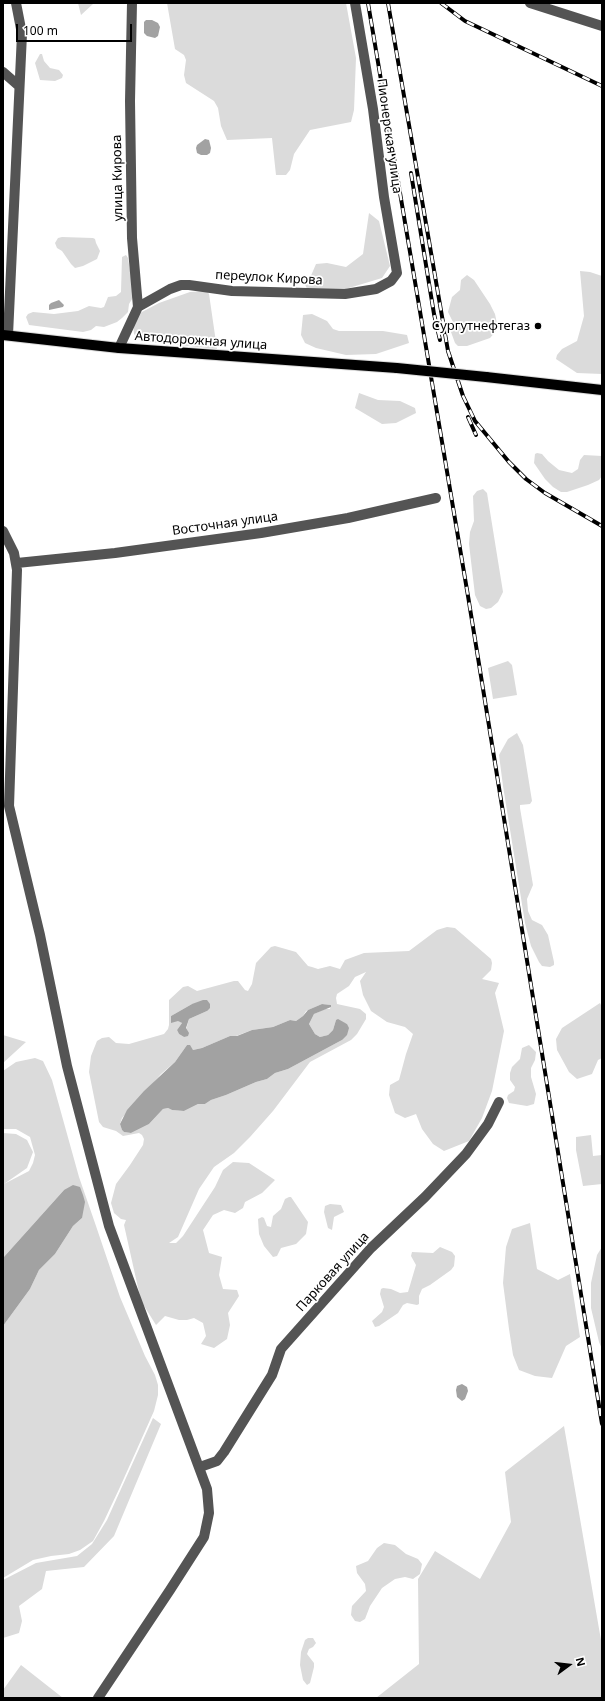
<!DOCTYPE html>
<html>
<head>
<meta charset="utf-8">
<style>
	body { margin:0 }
	#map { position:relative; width:605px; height:1701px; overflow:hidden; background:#fff; font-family:"Noto Sans",sans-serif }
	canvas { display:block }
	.frame { position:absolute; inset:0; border:4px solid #000; pointer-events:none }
	.north { position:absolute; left:549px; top:1645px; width:40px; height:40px; -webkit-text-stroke:3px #fff; paint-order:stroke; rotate:75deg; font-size:11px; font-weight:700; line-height:16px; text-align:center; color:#000 }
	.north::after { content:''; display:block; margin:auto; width:14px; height:18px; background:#000; clip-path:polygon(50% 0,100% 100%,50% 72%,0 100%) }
	.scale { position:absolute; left:16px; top:24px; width:116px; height:18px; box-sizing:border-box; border:2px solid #000; border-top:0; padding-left:5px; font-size:12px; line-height:14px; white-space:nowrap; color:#000; -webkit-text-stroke:3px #fff; paint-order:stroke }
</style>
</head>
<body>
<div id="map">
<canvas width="605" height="1701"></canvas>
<div class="frame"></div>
<div class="north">N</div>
<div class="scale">100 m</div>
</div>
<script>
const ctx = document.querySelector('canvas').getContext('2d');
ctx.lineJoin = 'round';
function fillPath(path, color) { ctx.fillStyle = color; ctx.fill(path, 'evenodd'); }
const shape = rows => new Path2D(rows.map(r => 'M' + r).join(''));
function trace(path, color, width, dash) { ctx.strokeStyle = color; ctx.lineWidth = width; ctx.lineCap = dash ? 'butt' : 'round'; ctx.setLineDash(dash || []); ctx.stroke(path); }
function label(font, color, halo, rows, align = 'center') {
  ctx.font = font + ' "Noto Sans",sans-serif'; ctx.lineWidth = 3.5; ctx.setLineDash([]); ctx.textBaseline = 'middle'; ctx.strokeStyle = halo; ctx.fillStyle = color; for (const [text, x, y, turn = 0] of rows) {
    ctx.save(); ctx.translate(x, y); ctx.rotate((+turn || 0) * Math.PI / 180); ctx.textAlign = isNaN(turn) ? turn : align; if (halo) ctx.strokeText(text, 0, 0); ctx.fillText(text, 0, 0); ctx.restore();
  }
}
const green = shape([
	[78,3,93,3,93,4,81,15],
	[167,3,346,3,356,58,354,110,351,122,310,130,294,154,290,170,286,175,276,175,272,138,227,140,221,126,218,108,214,101,186,83,184,75,186,60,184,55,175,49],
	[40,54,42,54,44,61,50,68,59,70,63,75,62,78,55,81,40,80,35,63],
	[369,213,379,221,390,266,382,278,339,291,308,291,303,280,310,278,316,264,327,263,346,267,363,254],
	[62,237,93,238,95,239,96,243,100,251,97,259,83,266,75,268,71,264,62,251,57,248,55,243,58,238],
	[126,255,128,258,134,296,129,304,128,312,122,318,117,322,104,327,96,326,91,330,83,332,29,325,26,317,28,314,33,312,54,314,78,311,89,306,101,308,104,307,108,297,116,296,121,292,122,257],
	[580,271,590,272,602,276,602,374,577,373,556,359,557,355,562,349,577,341,584,316],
	[467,275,474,280,490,304,495,314,497,324,497,330,490,338,467,346,458,346,455,343,451,332,454,324,448,312,452,297,460,290,461,280],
	[207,291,209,294,217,349,141,341,134,334,133,324,140,313,159,303,190,292],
	[312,314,327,321,333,329,339,331,383,331,407,335,409,343,376,354,346,355,316,348,305,343,301,335,303,315],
	[359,393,378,400,400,401,415,408,416,413,396,423,382,424,355,408],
	[537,453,542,454,548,461,559,470,572,473,578,469,580,460,584,455,602,456,602,476,599,480,588,485,567,492,561,492,553,487,545,479,534,463,535,454],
	[483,489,487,493,503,592,498,602,491,608,486,609,480,606,475,595,469,544,470,532,474,521,473,496,477,491],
	[508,661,512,665,517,695,493,699,488,668],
	[517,733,523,745,532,801,530,804,520,805,520,808,533,885,527,899,528,911,532,920,542,925,548,935,554,962,554,965,550,967,542,966,539,962,531,946,525,923,503,786,499,755,508,739],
	[447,927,455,928,491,959,492,963,491,970,482,979,499,983,495,993,504,1031,492,1091,482,1118,469,1141,444,1151,433,1144,422,1129,416,1114,405,1118,395,1113,389,1095,390,1085,399,1080,406,1054,413,1034,405,1027,387,1022,371,1011,363,995,360,981,366,972,355,977,349,986,337,994,336,998,337,1004,360,1009,366,1014,366,1019,357,1034,351,1040,310,1062,273,1111,250,1137,234,1153,214,1167,199,1189,178,1237,169,1243,176,1243,183,1236,215,1187,223,1170,233,1162,249,1163,275,1180,262,1193,245,1202,243,1208,235,1213,224,1210,213,1215,203,1230,209,1253,222,1257,219,1275,223,1289,237,1290,239,1296,228,1313,230,1325,227,1339,214,1348,201,1344,206,1336,203,1323,194,1318,187,1320,179,1320,165,1316,156,1325,141,1301,124,1225,126,1220,121,1219,114,1213,111,1203,116,1184,130,1165,143,1145,144,1139,142,1135,139,1133,123,1136,116,1131,103,1127,99,1122,89,1072,91,1056,97,1041,102,1038,109,1037,116,1043,129,1044,164,1034,168,1029,169,1025,169,1000,183,987,188,986,197,991,234,981,238,981,245,990,248,991,252,984,256,963,271,947,275,946,296,952,308,966,312,967,318,969,330,966,340,969,345,960,364,953,409,951,437,930],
	[192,1004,207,1011,189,1019,184,1037,179,1034,177,1030,182,1023,171,1016],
	[322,1004,331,1005,330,1009,325,1009,314,1014,309,1024,315,1034,320,1037,328,1035,333,1030,336,1020,347,1024,342,1040,288,1069,275,1073,267,1079,256,1082,226,1095,211,1100,205,1104,198,1104,184,1111,172,1110,168,1108,163,1109,149,1124,131,1133,124,1132,122,1130,120,1124,122,1118,161,1074,175,1062,187,1045,193,1050,202,1048,230,1036,236,1036,252,1030,273,1027,290,1020,296,1021,303,1016,306,1011],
	[600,1003,602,1007,602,1058,598,1060,592,1074,577,1079,569,1072,557,1050,556,1039,562,1028],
	[3,1035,26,1042,3,1063],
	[529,1045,536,1052,535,1060,531,1068,531,1077,536,1094,534,1104,527,1106,509,1103,507,1098,508,1095,514,1091,515,1087,510,1080,510,1073,512,1067,520,1059,522,1048],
	[35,1058,43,1061,52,1080,79,1177,96,1226,120,1297,145,1356,155,1375,158,1385,158,1395,154,1411,120,1487,104,1521,93,1541,80,1550,69,1554,51,1556,33,1560,3,1578,3,1326,30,1289,39,1270,55,1254,73,1226,82,1218,64,1190,3,1258,3,1133,16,1134,27,1140,33,1152,27,1168,4,1184,29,1171,33,1163,35,1155,30,1137,16,1129,3,1129,3,1071,16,1062],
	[591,1135,593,1156,602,1155,602,1184,583,1186,576,1150,576,1137],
	[289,1197,291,1197,308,1222,306,1234,296,1244,281,1248,277,1256,273,1257,264,1246,259,1234,258,1219,262,1217,264,1218,267,1226,271,1227,273,1216,281,1209,285,1199],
	[330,1204,341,1205,344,1212,334,1217,332,1230,328,1228,324,1212,325,1206],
	[530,1223,537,1269,558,1280,570,1274,580,1337,566,1346,552,1378,535,1376,519,1370,513,1355,509,1329,503,1283,506,1247,512,1229],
	[440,1247,452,1252,455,1256,454,1266,451,1270,430,1285,422,1289,419,1296,419,1304,417,1305,407,1303,403,1305,398,1313,379,1326,375,1327,372,1321,382,1312,384,1307,380,1294,381,1289,383,1288,391,1289,400,1293,408,1292,416,1265,411,1256,412,1252,433,1253],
	[602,1247,602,1349,599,1342,591,1308,591,1283,597,1255],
	[153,1418,161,1424,114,1536,84,1567,46,1571,42,1589,19,1606,22,1621,19,1633,3,1638,3,1580,36,1563,77,1556,92,1544,107,1520],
	[564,1426,602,1646,602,1698,376,1698,419,1664,418,1579,435,1551,480,1579,511,1522,505,1472],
	[384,1543,395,1545,406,1554,418,1559,422,1564,420,1574,413,1579,405,1577,395,1579,382,1588,370,1606,365,1619,360,1622,355,1621,351,1615,352,1606,366,1591,365,1584,357,1573,356,1566,368,1561,377,1548],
	[308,1638,313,1638,316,1643,313,1647,309,1649,307,1654,314,1663,314,1667,310,1683,307,1685,303,1680,300,1665,301,1652,305,1640],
	[21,1665,63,1698,3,1698,3,1690]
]);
const water = shape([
	[146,20,152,20,158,23,160,27,158,36,155,38,147,36,144,33,144,22],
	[205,139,209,140,211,148,210,153,207,155,201,155,197,153,196,148,197,145],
	[59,300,64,305,63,307,49,310,49,305,51,303],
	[203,1000,207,1000,210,1004,210,1008,207,1011,189,1019,186,1028,189,1033,188,1036,184,1037,179,1034,177,1030,182,1023,178,1021,171,1023,171,1016,192,1004],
	[322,1004,331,1005,331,1007,314,1014,309,1024,315,1034,320,1037,328,1035,333,1030,336,1020,338,1019,347,1024,349,1028,347,1035,342,1040,288,1069,275,1073,267,1079,256,1082,226,1095,211,1100,205,1104,198,1104,184,1111,172,1110,168,1108,163,1109,149,1124,131,1133,124,1132,122,1130,120,1124,127,1110,144,1091,175,1062,187,1045,190,1045,193,1050,202,1048,230,1036,237,1036,252,1030,273,1027,290,1020,296,1021,303,1016,308,1010],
	[73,1185,80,1187,83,1195,85,1202,82,1218,73,1226,55,1254,39,1270,30,1289,3,1326,3,1258,64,1190],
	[462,1384,467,1387,468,1391,465,1399,462,1401,457,1397,456,1390,457,1386]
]);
const minor = shape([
	[530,3,602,26],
	[3,72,19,86],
	[138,307,170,289,181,285,189,285,232,291,345,294,376,289,391,281,397,273,384,197,373,109,355,3],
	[8,335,22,34,16,3],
	[119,348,138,307,132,238,130,101,132,3],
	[3,531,14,553,17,570,9,806,40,935,67,1066,109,1226,207,1489,209,1513,204,1537,170,1590,98,1698],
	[17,563,115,553,261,533,348,518,436,498],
	[200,1467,217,1461,224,1452,272,1375,281,1349,371,1248,425,1197,466,1154,488,1124,499,1102]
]);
const major = shape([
	[3,335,119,348,397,368],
	[486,377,602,390]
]);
const rail = shape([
	[368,3,468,596,602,1424],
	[388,3,444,328,448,351,463,396,475,421,509,462,526,479,545,493,602,526],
	[441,3,465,21,602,86],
	[411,173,434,314,440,340],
	[468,417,476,435]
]);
const majorBridge = shape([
	[397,368,486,377]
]);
const markers = [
	[538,326,4,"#000"]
];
const streetNames = [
	["Пионерская улица",389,136,82],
	["улица Кирова",118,178,-91],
	["переулок Кирова",269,278,3],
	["Автодорожная улица",201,341,4],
	["Восточная улица",225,524,-8],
	["Парковая улица",333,1272,-48]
];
const poiNames = [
	["Сургутнефтегаз",530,326]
];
fillPath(green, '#dbdbdb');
fillPath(water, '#a2a2a2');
trace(major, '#dbdbdb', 12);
trace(minor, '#545454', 10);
trace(major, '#000', 10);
trace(rail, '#000', 4);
trace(rail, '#fff', 2.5, [8]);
trace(majorBridge, '#dbdbdb', 12, []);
trace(majorBridge, '#000', 10);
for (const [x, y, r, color] of markers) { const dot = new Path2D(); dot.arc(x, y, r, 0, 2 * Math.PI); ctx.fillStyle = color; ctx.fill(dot); trace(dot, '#fff', 1.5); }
label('13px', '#000', '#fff', streetNames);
label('13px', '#000', '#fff', poiNames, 'right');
</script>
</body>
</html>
